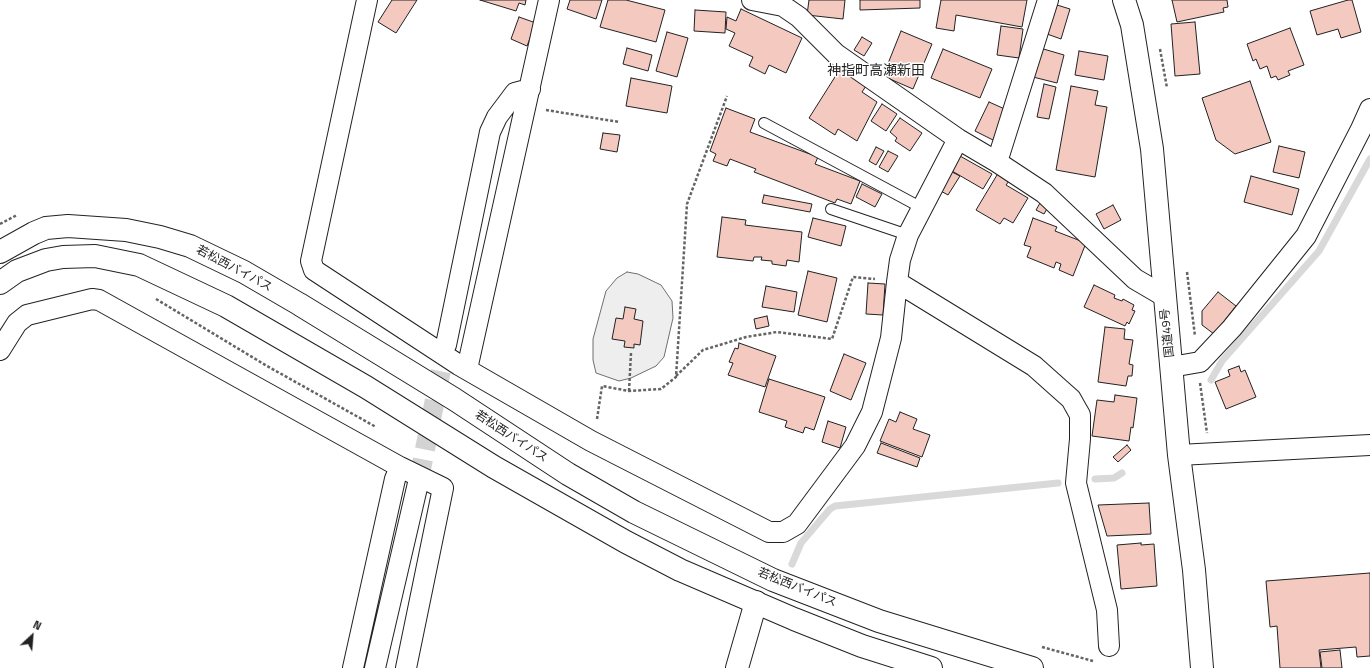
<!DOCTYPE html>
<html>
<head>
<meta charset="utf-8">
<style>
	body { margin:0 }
	#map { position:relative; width:1370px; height:668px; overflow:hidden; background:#fff; font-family:"Titillium Web",sans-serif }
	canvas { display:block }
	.north { position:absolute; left:12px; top:616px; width:40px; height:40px; -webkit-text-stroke:3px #fff; paint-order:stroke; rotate:26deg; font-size:11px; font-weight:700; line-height:16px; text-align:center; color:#222 }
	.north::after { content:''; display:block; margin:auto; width:14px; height:18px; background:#222; clip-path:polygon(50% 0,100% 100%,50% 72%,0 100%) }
</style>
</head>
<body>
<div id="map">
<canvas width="1370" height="668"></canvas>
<div class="north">N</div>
</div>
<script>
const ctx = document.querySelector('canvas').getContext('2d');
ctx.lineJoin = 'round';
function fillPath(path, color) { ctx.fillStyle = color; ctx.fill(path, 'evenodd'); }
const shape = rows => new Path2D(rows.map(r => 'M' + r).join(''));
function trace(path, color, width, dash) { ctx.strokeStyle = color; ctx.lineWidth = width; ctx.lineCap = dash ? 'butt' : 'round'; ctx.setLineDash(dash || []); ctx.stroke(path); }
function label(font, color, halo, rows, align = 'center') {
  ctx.font = font + ' "Titillium Web","Noto Sans JP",sans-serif'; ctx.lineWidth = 3; ctx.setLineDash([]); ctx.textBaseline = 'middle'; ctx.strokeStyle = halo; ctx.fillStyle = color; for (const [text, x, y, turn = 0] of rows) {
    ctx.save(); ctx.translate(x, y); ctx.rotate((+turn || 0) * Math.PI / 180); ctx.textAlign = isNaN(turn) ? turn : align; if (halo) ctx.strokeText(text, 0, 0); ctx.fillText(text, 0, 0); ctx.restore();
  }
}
const green = shape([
	[627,272,638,274,661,285,672,301,673,318,664,357,656,366,631,378,619,381,596,373,593,360,593,339,606,291,617,278,627,272]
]);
const stream = shape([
	[1211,380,1222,361,1319,251,1370,159],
	[1095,479,1114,478,1122,473],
	[792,564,801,543,830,509,835,506,1058,483]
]);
const building = shape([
	[392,0,417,0,396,33,378,22,392,0],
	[480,0,526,0,525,5,519,3,516,11,480,0],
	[570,0,602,0,596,19,567,9,570,0],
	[608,0,626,0,665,10,656,42,600,27,608,0],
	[809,0,845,0,843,19,807,15,809,0],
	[860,0,920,0,920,8,860,10,860,0],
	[941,0,1027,0,1022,27,956,15,954,31,936,28,941,0],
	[1172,0,1227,0,1228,7,1223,8,1224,12,1177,22,1172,0],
	[1348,0,1352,0,1361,32,1341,38,1338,29,1317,35,1310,11,1348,0],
	[1057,5,1070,9,1061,39,1047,34,1057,5],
	[741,9,802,38,786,73,769,65,765,74,749,66,753,57,729,46,735,33,726,29,727,17,736,21,741,9],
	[695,10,726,12,725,33,694,31,695,10],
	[519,17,536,23,527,46,511,39,519,17],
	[1195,22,1200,74,1175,76,1171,24,1195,22],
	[1001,26,1023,29,1019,58,997,55,1001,26],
	[1290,28,1304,65,1288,71,1290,75,1278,80,1276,76,1271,78,1267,66,1260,69,1256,59,1253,61,1247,44,1290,28],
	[901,31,932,44,913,89,883,76,901,31],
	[667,32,688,38,677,77,656,71,667,32],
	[862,37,872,43,864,56,854,50,862,37],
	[627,48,652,55,648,71,623,64,627,48],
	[1040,48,1064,55,1057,83,1033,77,1040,48],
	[943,49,992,69,980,98,931,78,943,49],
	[1079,51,1108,56,1104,80,1075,75,1079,51],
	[840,69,866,86,862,92,877,102,857,141,838,129,835,135,809,118,840,69],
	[631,78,672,86,667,113,626,106,631,78],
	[1250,81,1271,142,1235,154,1216,140,1202,98,1250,81],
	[1044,84,1056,87,1049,119,1037,117,1044,84],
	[1071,86,1098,91,1095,105,1107,107,1095,177,1056,170,1071,86],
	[989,102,1007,110,993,140,975,131,989,102],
	[882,104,897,114,886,131,871,121,882,104],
	[726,108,755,119,750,132,818,157,815,164,860,181,851,204,837,199,835,203,754,172,756,169,730,159,727,166,713,161,716,154,710,151,726,108],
	[900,118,922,133,910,151,895,141,897,138,890,132,900,118],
	[603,133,620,135,617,152,600,149,603,133],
	[1279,146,1305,152,1299,178,1273,172,1279,146],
	[876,147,884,151,876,165,869,161,876,147],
	[888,151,898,156,888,172,879,167,888,151],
	[960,156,992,174,983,189,952,171,960,156],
	[1000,170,1012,177,1006,185,1028,198,1013,223,1004,218,1000,224,976,210,1000,170],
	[950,171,960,176,948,195,939,190,950,171],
	[1251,176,1299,189,1292,215,1244,202,1251,176],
	[862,184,882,194,875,207,856,197,862,184],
	[764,195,812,204,810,212,762,203,764,195],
	[1040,203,1048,207,1044,214,1036,210,1040,203],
	[1113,205,1121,220,1104,229,1096,214,1113,205],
	[722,217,746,220,745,225,802,232,799,262,787,260,786,266,772,264,772,261,761,260,762,257,754,257,753,261,717,257,722,217],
	[813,218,846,226,841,246,808,237,813,218],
	[1033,218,1057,227,1055,231,1086,243,1073,276,1059,270,1061,264,1056,262,1054,268,1027,257,1031,247,1024,245,1033,218],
	[808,271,837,278,827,322,798,315,808,271],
	[868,283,885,284,883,315,866,314,868,283],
	[1094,285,1115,295,1114,298,1122,301,1123,299,1134,305,1132,310,1135,311,1129,324,1127,322,1125,326,1084,307,1094,285],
	[766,286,797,292,794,312,762,307,766,286],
	[1218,292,1236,306,1214,334,1202,325,1202,311,1218,292],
	[625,307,636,309,634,319,643,321,640,345,634,344,634,348,624,347,625,341,612,339,616,318,623,319,625,307],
	[767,316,769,326,756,329,754,319,767,316],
	[1105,327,1125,329,1124,339,1133,340,1129,364,1133,365,1132,376,1128,376,1126,386,1098,382,1105,327],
	[739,343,776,356,765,387,728,375,733,363,729,362,735,348,738,349,739,343],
	[844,354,866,363,851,400,830,391,844,354],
	[1239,366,1241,372,1245,370,1256,397,1226,409,1215,382,1230,376,1228,370,1239,366],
	[769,379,825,397,814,430,805,427,803,433,785,427,787,421,759,412,769,379],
	[1115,395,1137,398,1133,428,1131,427,1129,441,1092,436,1097,400,1114,402,1115,395],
	[900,412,917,419,913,429,930,435,922,457,880,441,889,419,896,422,900,412],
	[828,421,846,427,840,448,822,442,828,421],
	[881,443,920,458,917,467,877,453,881,443],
	[1127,445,1131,450,1118,462,1113,457,1127,445],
	[1149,503,1151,534,1107,536,1098,505,1149,503],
	[1141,543,1141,545,1154,544,1157,586,1121,589,1117,545,1141,543],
	[1370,573,1370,656,1357,657,1356,647,1319,650,1321,668,1280,668,1277,626,1270,627,1266,581,1370,573],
	[1340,650,1342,668,1322,668,1320,652,1340,650]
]);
const streetTunnel = shape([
	[419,479,446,345]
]);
const path = shape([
	[1160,49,1167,88],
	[546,110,619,122],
	[0,224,17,215],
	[1187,272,1195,336],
	[156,299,267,366,376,427],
	[676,376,703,350,746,337,777,332,832,339,853,277,875,279],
	[1200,383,1207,433],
	[629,391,631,353],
	[597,419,602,386,629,391,661,389,676,377,687,204,727,96],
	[1042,647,1093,661]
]);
const lane = shape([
	[764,123,922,208],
	[831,209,908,235]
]);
const street = shape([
	[367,0,311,261,314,270,459,365,591,441,769,532,783,532,797,524,855,446,872,412,891,338,897,282,900,260,908,235,958,139],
	[752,0,783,6,799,17,836,54,958,139,997,162,1044,193,1135,279,1164,296],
	[997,162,1048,0],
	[897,282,1034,366,1071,399,1076,408,1080,415,1080,439,1076,483,1107,610,1109,646],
	[446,345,490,132,497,117,515,93,530,89],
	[0,350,17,323,27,315,92,299,99,300,400,467,395,479,353,668],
	[1171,367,1200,362,1232,328,1306,236,1361,129,1370,109],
	[467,369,549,0],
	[1179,455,1370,445],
	[400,467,443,488,406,668],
	[375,668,419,479]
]);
const secondary = shape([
	[737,668,756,602]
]);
const highway = shape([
	[1124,0,1132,25,1152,149,1179,455,1194,570,1202,668],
	[0,252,34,233,46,228,68,226,126,230,160,237,190,246,244,272,299,304,454,399,568,474,634,512,773,580,879,621,1032,668],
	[0,283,17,271,46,260,63,257,95,256,139,265,226,306,366,387,494,467,626,542,680,570,794,619,862,646,931,668]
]);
const streetNames = [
	["若松西バイパス",234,269,28],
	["国道49号",1168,333,-96],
	["若松西バイパス",511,437,33],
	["若松西バイパス",797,588,22]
];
const quarterNames = [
	["神指町高瀬新田",876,72]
];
fillPath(green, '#eee');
trace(green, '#6f6f6f', 1);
trace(stream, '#d9d9d9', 7);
fillPath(building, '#f3c9c0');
trace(building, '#222', 1);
trace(streetTunnel, '#d3d3d3', 20, [20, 10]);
trace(lane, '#222', 12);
trace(street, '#222', 22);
trace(secondary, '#222', 24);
trace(highway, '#222', 24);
trace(path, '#646464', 2.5, [3, 2]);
trace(lane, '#fff', 10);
trace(street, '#fff', 20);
trace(secondary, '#fff', 22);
trace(highway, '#fff', 22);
label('12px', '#222', '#fff', streetNames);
label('14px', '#222', '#fff', quarterNames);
</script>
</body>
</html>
